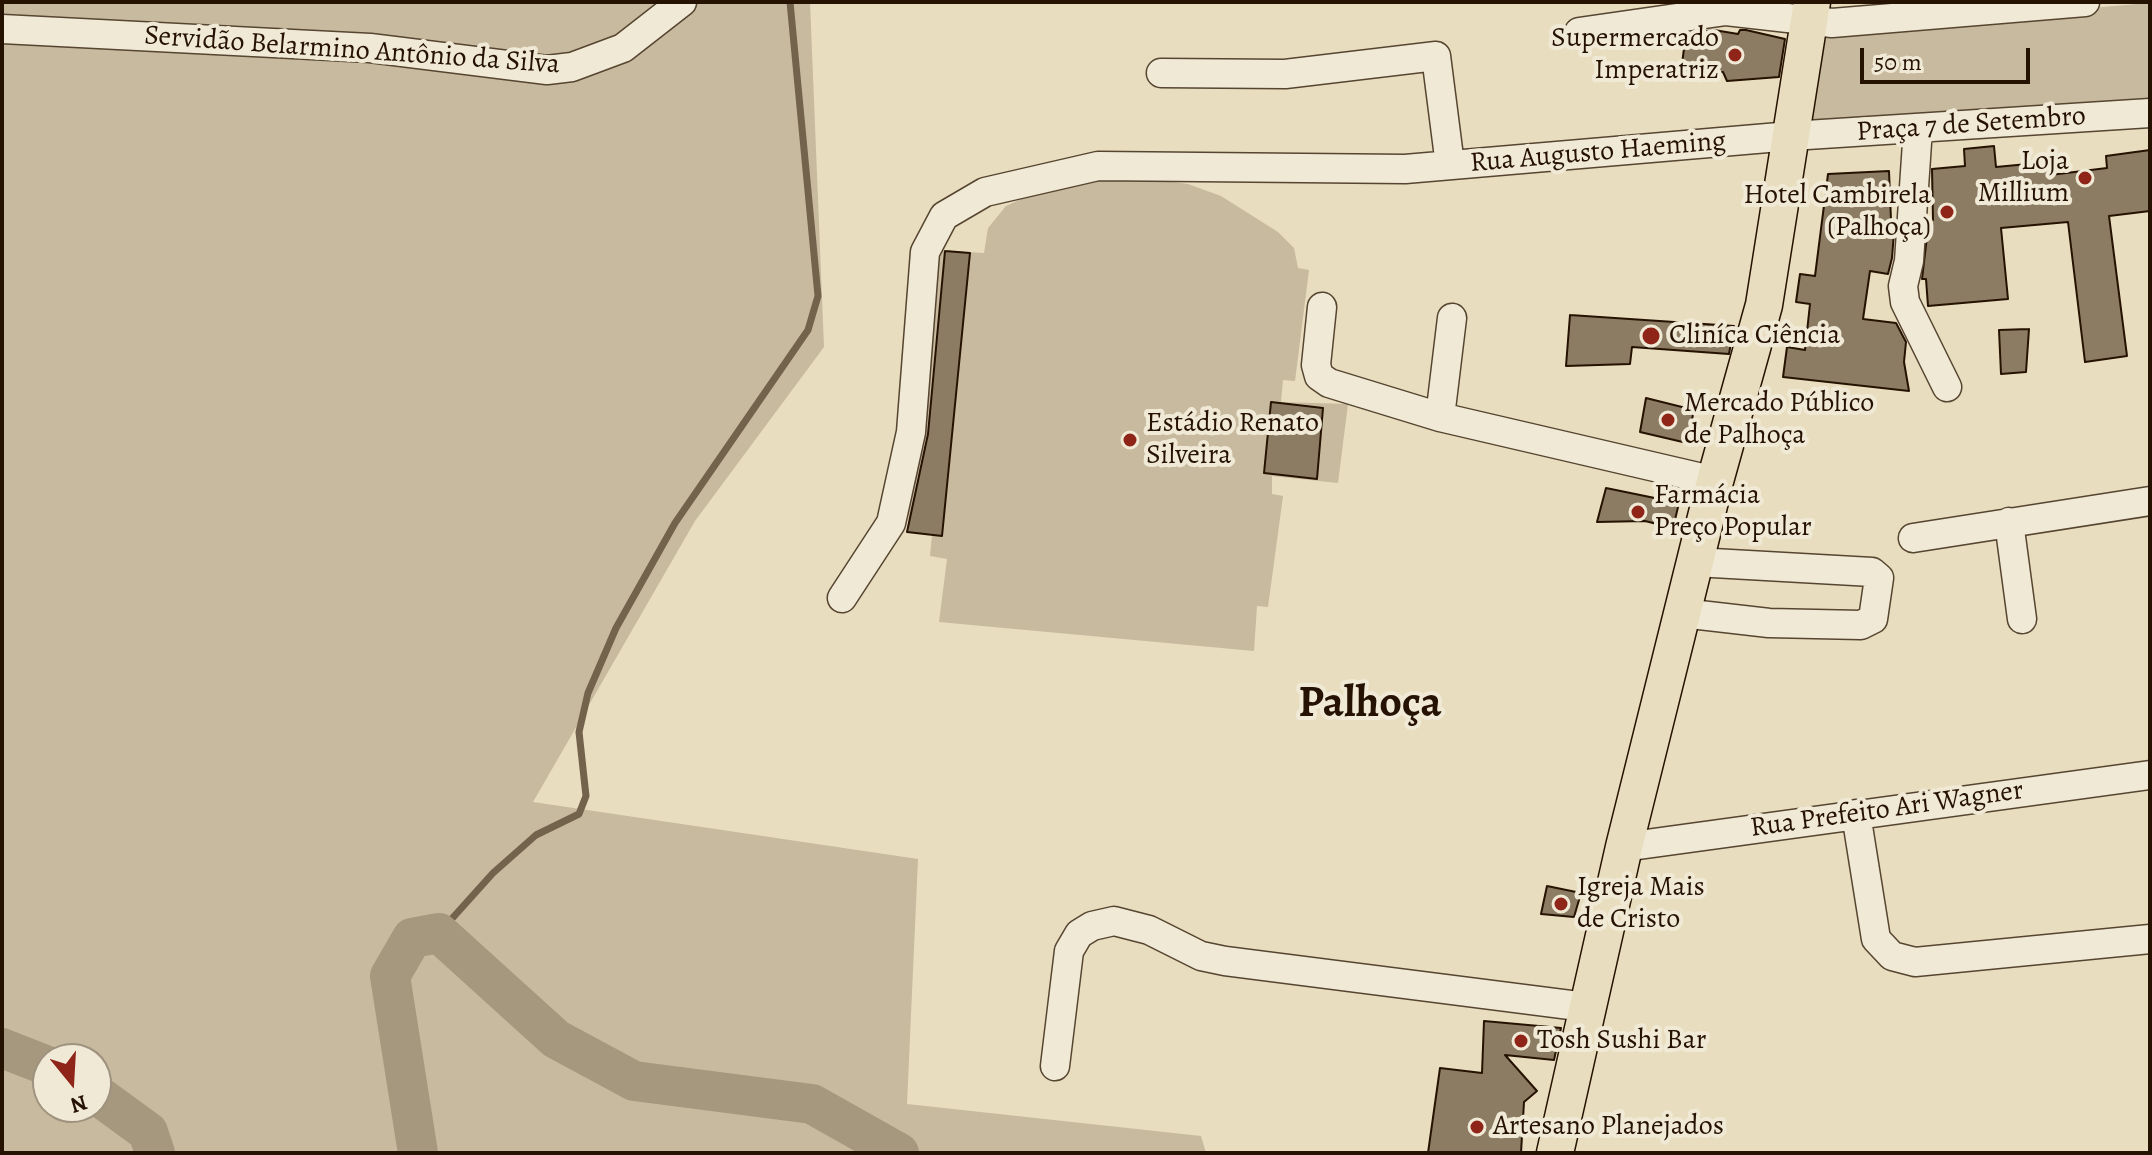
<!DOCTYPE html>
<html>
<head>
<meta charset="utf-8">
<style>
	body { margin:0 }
	#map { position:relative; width:2152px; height:1155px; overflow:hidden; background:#e8ddbf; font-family:Alegreya,serif }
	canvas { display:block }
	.frame { position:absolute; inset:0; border:4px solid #261200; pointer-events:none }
	.north { position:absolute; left:32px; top:1043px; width:80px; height:80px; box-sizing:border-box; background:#f0e9d5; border:2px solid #9f9380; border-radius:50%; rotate:162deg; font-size:22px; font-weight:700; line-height:32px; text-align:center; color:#261200 }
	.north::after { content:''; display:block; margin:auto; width:28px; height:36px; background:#8f2418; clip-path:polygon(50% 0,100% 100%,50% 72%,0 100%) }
	.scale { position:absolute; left:1860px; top:48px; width:170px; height:36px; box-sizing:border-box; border:4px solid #261200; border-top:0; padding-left:10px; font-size:24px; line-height:28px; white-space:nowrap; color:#261200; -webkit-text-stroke:6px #f0e9d5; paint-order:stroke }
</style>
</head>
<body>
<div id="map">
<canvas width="2152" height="1155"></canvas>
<div class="frame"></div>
<div class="north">N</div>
<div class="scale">50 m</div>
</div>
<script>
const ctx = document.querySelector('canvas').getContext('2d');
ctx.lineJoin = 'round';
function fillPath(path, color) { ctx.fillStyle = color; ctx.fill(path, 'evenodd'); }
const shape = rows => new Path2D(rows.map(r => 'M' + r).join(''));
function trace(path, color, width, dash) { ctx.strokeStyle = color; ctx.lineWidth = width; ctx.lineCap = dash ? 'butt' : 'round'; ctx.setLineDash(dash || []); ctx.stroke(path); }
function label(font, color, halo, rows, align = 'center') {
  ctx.font = font + ' Alegreya,serif'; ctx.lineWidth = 8; ctx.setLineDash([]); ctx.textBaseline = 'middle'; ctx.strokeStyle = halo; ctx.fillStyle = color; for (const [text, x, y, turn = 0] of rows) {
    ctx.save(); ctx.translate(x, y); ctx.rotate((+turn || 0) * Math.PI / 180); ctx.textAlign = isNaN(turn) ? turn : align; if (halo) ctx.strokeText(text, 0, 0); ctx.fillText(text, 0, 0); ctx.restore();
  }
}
const green = shape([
	[2,2,810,2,824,347,695,521,533,802,918,859,907,1104,1201,1136,1206,1153,2,1153],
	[48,1059,96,1059,96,1107,48,1107],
	[2150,3,2150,101,1812,129,1804,120,1815,37,1828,30],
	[1121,175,1188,184,1221,196,1278,232,1294,248,1298,268,1309,270,1295,381,1283,380,1281,402,1348,404,1338,483,1272,476,1272,494,1283,496,1268,607,1257,606,1254,651,939,622,947,559,930,556,932,535,907,532,936,250,984,253,988,228,1006,206,1046,188]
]);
const stream = shape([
	[439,933,493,873,536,835,579,814,586,796,579,732,588,693,616,628,675,523,808,330,818,296,790,2]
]);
const river = shape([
	[2,1048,48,1066],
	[96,1094,148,1132,155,1153],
	[418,1153,390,976,412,938,439,933,556,1039,634,1081,812,1104,899,1153]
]);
const building = shape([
	[1714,30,1738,34,1740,30,1746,30,1785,39,1779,77,1727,81,1723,72,1681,71,1686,34,1714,30],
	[1994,146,1996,167,2049,162,2050,175,2107,168,2106,156,2150,150,2150,211,2109,216,2127,356,2085,362,2068,222,2001,228,2008,299,1928,306,1926,279,1922,279,1929,220,1933,220,1932,169,1965,166,1964,149,1994,146],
	[1889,171,1891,220,1895,220,1892,258,1888,274,1870,271,1863,319,1896,323,1906,342,1904,362,1909,391,1783,377,1787,347,1805,350,1810,304,1796,302,1800,274,1815,276,1828,174,1889,171],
	[945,251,970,253,942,536,907,532,928,434,945,251],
	[1570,315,1734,326,1729,354,1632,347,1630,364,1566,366,1570,315],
	[2029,329,2026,372,2001,374,1999,330,2029,329],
	[1646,398,1694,410,1687,443,1640,432,1646,398],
	[1271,402,1323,408,1317,479,1264,473,1271,402],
	[1606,488,1679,503,1673,528,1645,521,1597,522,1606,488],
	[1547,886,1581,893,1574,917,1541,914,1547,886],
	[1484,1021,1561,1028,1554,1060,1505,1055,1537,1091,1524,1102,1521,1153,1428,1153,1440,1068,1482,1073,1484,1021]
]);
const minor = shape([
	[2,29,370,48,547,70,572,67,623,48,682,2],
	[1579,32,1726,11,1832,23,2085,2],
	[1161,73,1285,74,1436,56,1450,165],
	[1918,128,1909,261,1903,286,1905,302,1947,387],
	[1322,307,1316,365,1319,376,1329,383,1440,417,1715,481],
	[1440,417,1452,318],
	[2009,522,2022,619],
	[1913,538,2150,501],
	[842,598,891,523,911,432,925,252,944,216,985,192,1098,166,1405,169,1791,136,2150,113],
	[1682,613,1769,623,1861,625,1873,619,1879,578,1872,572,1695,562],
	[1856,814,1876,939,1892,956,1915,962,2150,939],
	[1624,847,2150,775],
	[1055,1066,1069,951,1079,934,1092,926,1114,921,1149,930,1201,956,1225,961,1586,1007]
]);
const major = shape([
	[1555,1153,1624,847,1715,481,1764,305,1812,2]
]);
const markers = [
	[1735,55,8,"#8f2418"],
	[2085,178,8,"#8f2418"],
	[1947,212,8,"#8f2418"],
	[1651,336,10,"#8f2418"],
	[1668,420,8,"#8f2418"],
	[1130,440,8,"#8f2418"],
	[1638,512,8,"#8f2418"],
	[1561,904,8,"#8f2418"],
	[1521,1041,8,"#8f2418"],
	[1477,1127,8,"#8f2418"]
];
const poiNames = [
	["Supermercado",1719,39,"right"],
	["Imperatriz",1719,71,"right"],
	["Loja",2069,162,"right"],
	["Millium",2069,194,"right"],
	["Hotel Cambirela",1931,196,"right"],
	["(Palhoça)",1931,228,"right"],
	["Cliníca Ciência",1669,336],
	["Mercado Público",1684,404],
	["de Palhoça",1684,436],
	["Estádio Renato",1146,424],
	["Silveira",1146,456],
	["Farmácia",1654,496],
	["Preço Popular",1654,528],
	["Igreja Mais",1577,888],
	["de Cristo",1577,920],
	["Tosh Sushi Bar",1537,1041],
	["Artesano Planejados",1493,1127]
];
const streetNames = [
	["Servidão Belarmino Antônio da Silva",352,51,4],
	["Praça 7 de Setembro",1971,125,-4],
	["Rua Augusto Haeming",1598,153,-5],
	["Rua Prefeito Ari Wagner",1887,810,-8]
];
const townNames = [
	["Palhoça",1370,705]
];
fillPath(green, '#c7ba9f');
trace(stream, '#73624c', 7);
trace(river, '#a6987e', 40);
fillPath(building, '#8b7c63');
trace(building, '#261200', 2);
trace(minor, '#564530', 31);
trace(major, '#261200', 39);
trace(minor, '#f0e9d5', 28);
trace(major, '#e8ddbf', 36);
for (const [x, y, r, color] of markers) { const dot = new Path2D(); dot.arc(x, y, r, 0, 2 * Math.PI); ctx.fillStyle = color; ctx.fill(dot); trace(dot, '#f0e9d5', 3); }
label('28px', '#261200', '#f0e9d5', poiNames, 'left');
label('28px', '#261200', '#f0e9d5', streetNames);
label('bold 44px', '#261200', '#f0e9d5', townNames);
</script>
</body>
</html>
